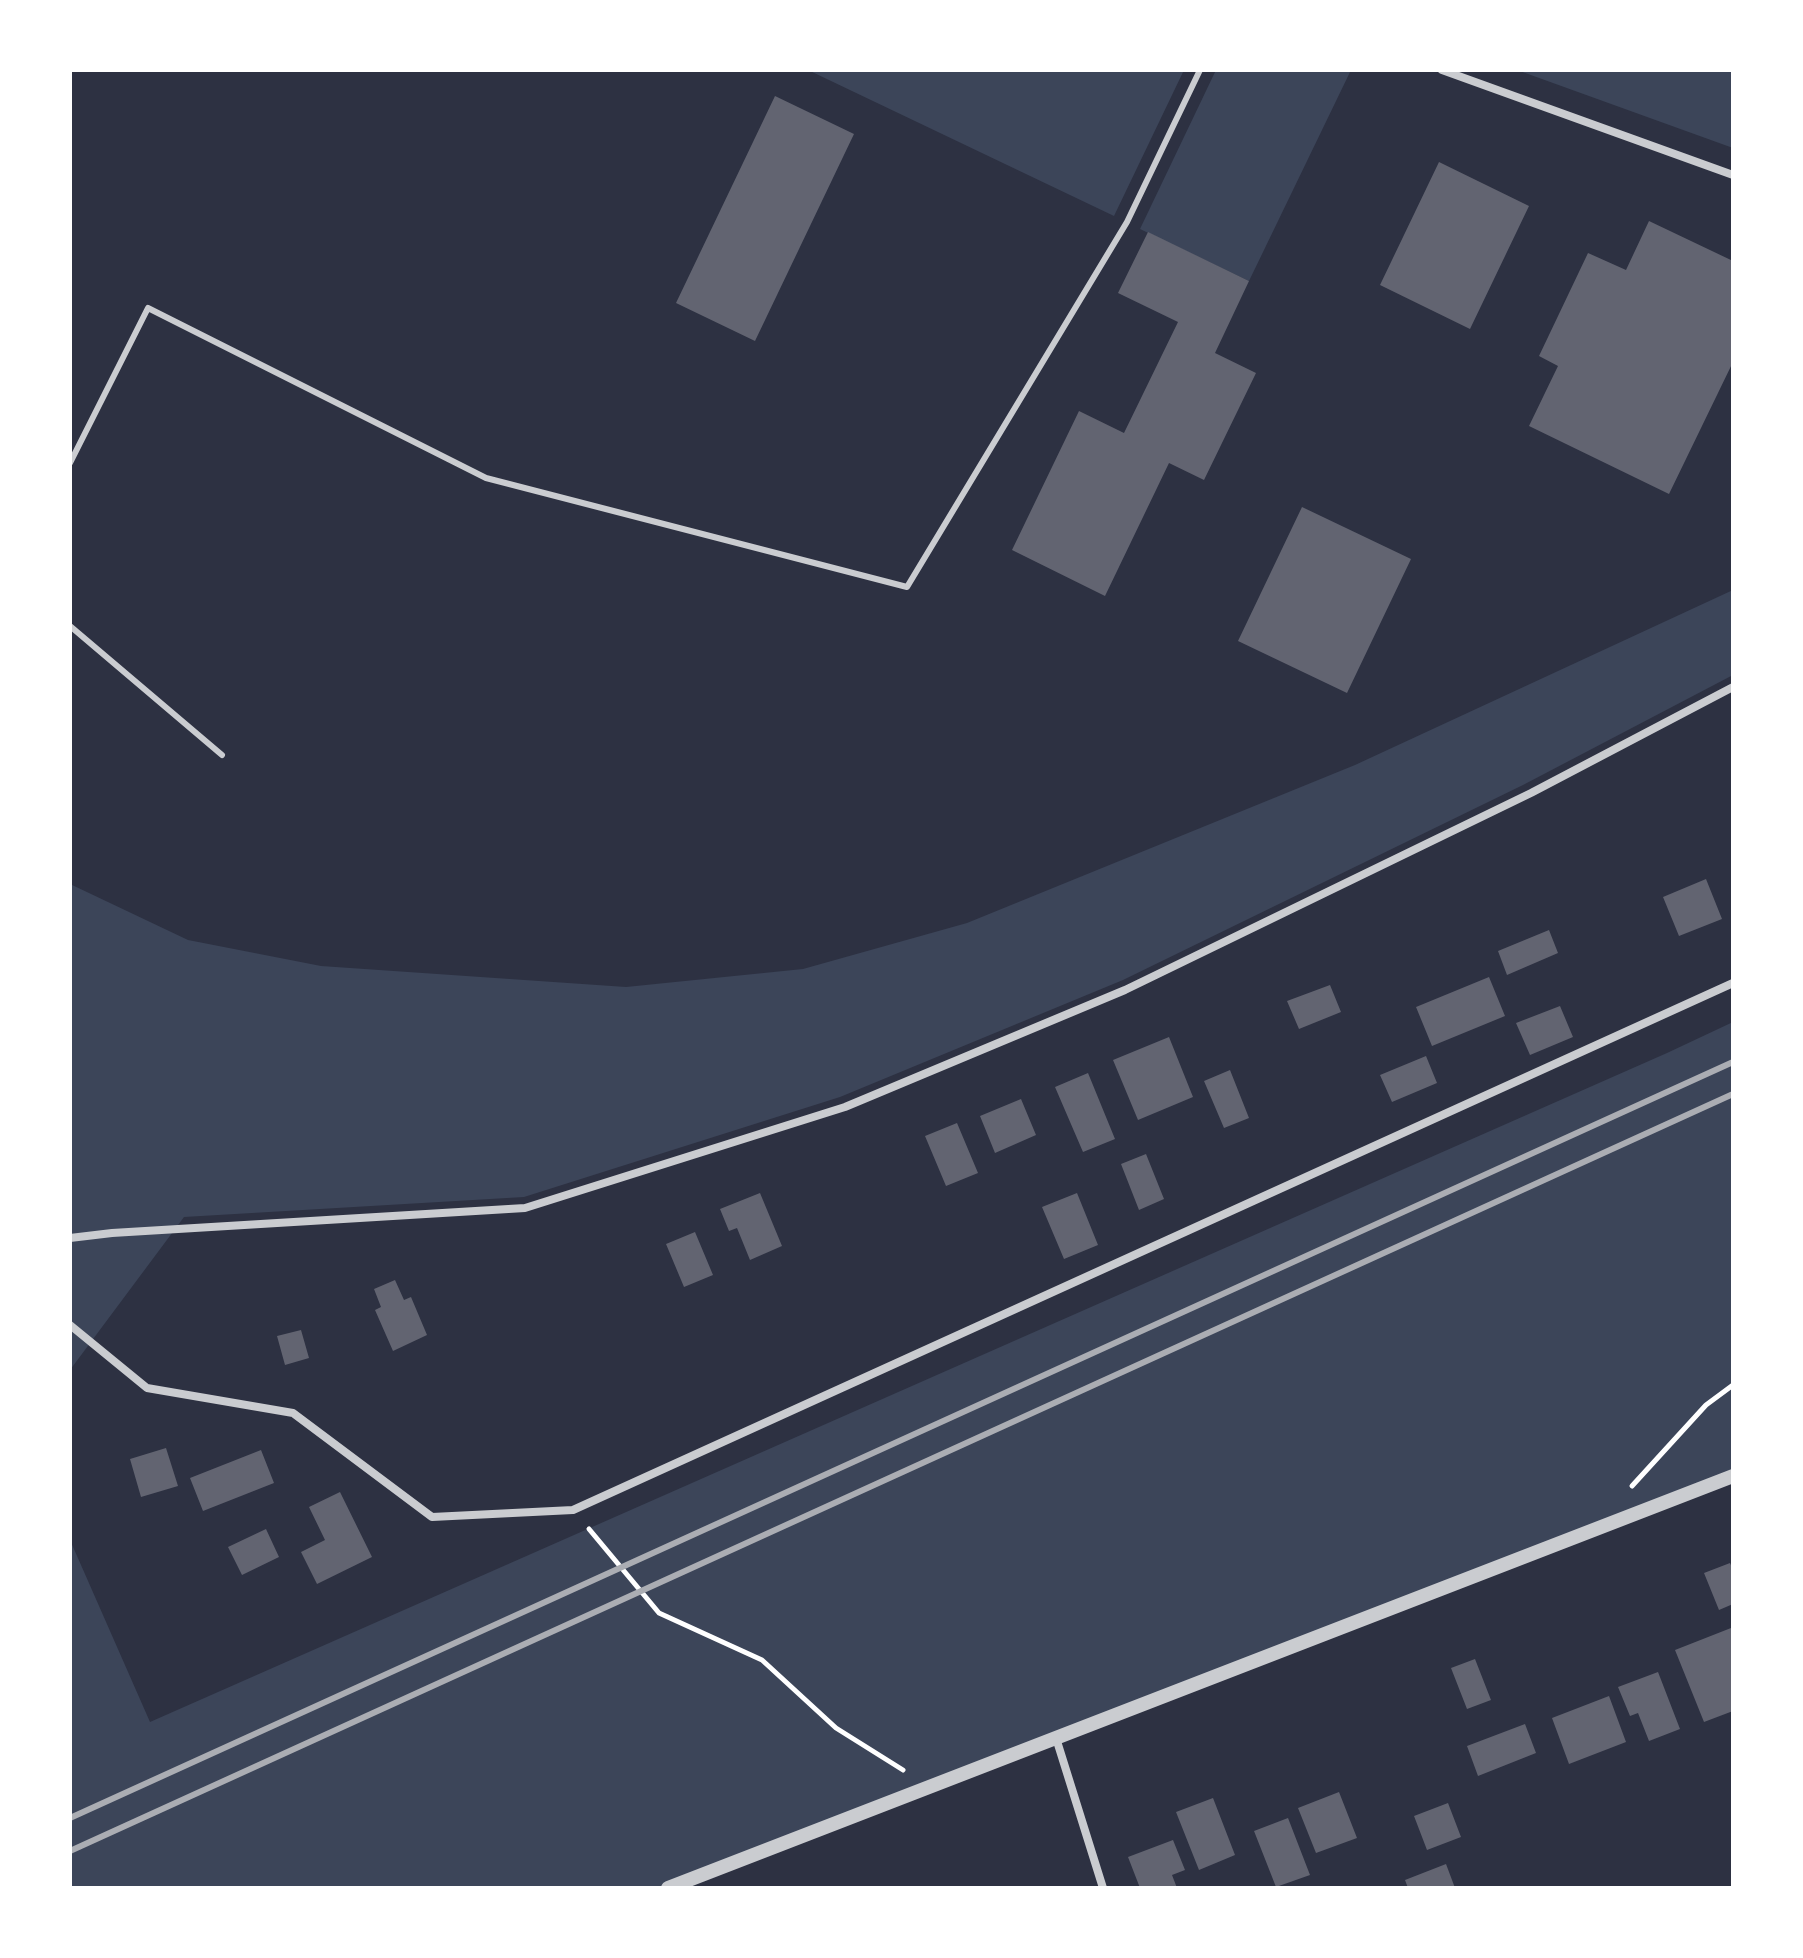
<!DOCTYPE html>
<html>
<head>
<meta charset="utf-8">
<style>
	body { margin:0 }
	#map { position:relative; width:1803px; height:1958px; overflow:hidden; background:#2d3142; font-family:Overpass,sans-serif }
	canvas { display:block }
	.frame { position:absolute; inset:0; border:72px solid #fff; pointer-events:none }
</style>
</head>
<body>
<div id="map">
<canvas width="1803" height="1958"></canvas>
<div class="frame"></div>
</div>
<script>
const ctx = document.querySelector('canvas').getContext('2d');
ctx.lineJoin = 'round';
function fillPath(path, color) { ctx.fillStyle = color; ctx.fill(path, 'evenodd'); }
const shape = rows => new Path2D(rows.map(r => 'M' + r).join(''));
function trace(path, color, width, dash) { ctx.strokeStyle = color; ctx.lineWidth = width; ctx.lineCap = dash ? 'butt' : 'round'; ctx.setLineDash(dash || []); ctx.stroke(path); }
const green = shape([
	[808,70,1184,70,1114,216],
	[1216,70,1351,70,1249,281,1140,229],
	[1517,70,1733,70,1733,148],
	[1733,590,1733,675,1523,785,1123,980,840,1097,524,1197,184,1217,70,1370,70,884,188,940,321,966,626,987,803,969,967,923,1355,765],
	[1733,1022,1733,1476,668,1888,70,1888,70,1540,150,1722,1667,1053]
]);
const building = shape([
	[775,96,854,134,755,341,676,303],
	[1439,162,1529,206,1470,329,1380,285],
	[1649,221,1733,261,1733,362,1669,494,1529,426,1558,366,1539,356,1588,253,1626,270],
	[1148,232,1249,281,1215,353,1256,373,1204,480,1169,463,1105,596,1012,550,1079,411,1124,433,1178,322,1118,293],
	[1302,507,1411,559,1347,693,1238,641],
	[1706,879,1722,919,1679,936,1663,897],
	[1549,930,1558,953,1507,975,1498,951],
	[1489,977,1505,1016,1432,1046,1416,1007],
	[1330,985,1341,1012,1299,1029,1287,1001],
	[1560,1006,1573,1037,1530,1055,1516,1023],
	[1169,1037,1193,1097,1138,1120,1113,1060],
	[1426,1056,1437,1083,1392,1102,1380,1075],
	[1230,1070,1249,1118,1224,1128,1204,1081],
	[1088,1073,1115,1139,1083,1152,1055,1087],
	[1021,1099,1036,1135,995,1153,980,1116],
	[957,1123,978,1173,946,1186,925,1136],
	[1146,1154,1164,1199,1139,1210,1121,1164],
	[760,1193,782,1246,750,1260,737,1228,729,1231,720,1209],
	[1077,1193,1098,1245,1064,1259,1042,1207],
	[695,1232,713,1275,684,1287,666,1244],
	[395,1280,404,1300,411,1297,427,1335,393,1351,375,1310,381,1307,374,1289],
	[301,1330,309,1358,285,1365,277,1336],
	[166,1448,178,1486,141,1497,130,1459],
	[261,1450,274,1483,203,1511,190,1478],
	[340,1492,372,1557,317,1584,301,1552,325,1540,309,1507],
	[266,1529,279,1557,242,1575,228,1547],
	[1730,1563,1733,1570,1733,1604,1719,1610,1704,1573],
	[1731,1628,1733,1634,1733,1711,1704,1722,1675,1650],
	[1475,1659,1491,1700,1467,1709,1451,1668],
	[1658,1672,1680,1729,1649,1741,1638,1713,1630,1716,1618,1687],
	[1609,1696,1626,1742,1569,1764,1552,1718],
	[1525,1724,1536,1753,1478,1776,1467,1746],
	[1339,1792,1357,1838,1316,1853,1298,1808],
	[1213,1798,1235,1855,1199,1870,1176,1812],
	[1448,1803,1461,1837,1427,1850,1414,1816],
	[1288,1818,1310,1875,1276,1887,1254,1831],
	[1173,1840,1185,1870,1172,1875,1177,1888,1140,1888,1128,1857],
	[1446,1864,1455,1888,1408,1888,1405,1880]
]);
const path = shape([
	[1632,1486,1706,1405,1733,1385],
	[589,1529,659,1613,762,1660,836,1728,903,1770]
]);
const service = shape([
	[70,463,148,308,486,478,907,587,1127,222,1200,70],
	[70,626,222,755]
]);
const minor = shape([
	[1442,70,1733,175],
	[70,1238,112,1233,525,1208,845,1107,1125,990,1531,793,1733,687],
	[70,1325,147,1388,293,1413,432,1517,573,1510,1733,983],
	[1056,1738,1103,1888]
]);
const tertiary = shape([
	[668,1888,1733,1476]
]);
const rail = shape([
	[70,1818,1733,1062],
	[70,1851,1733,1094]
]);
fillPath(green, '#3c4559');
fillPath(building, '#626471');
trace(path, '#fff', 5);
trace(service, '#caccd0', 6);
trace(minor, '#caccd0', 8);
trace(tertiary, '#caccd0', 14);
trace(rail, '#abadb3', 6);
</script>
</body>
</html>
